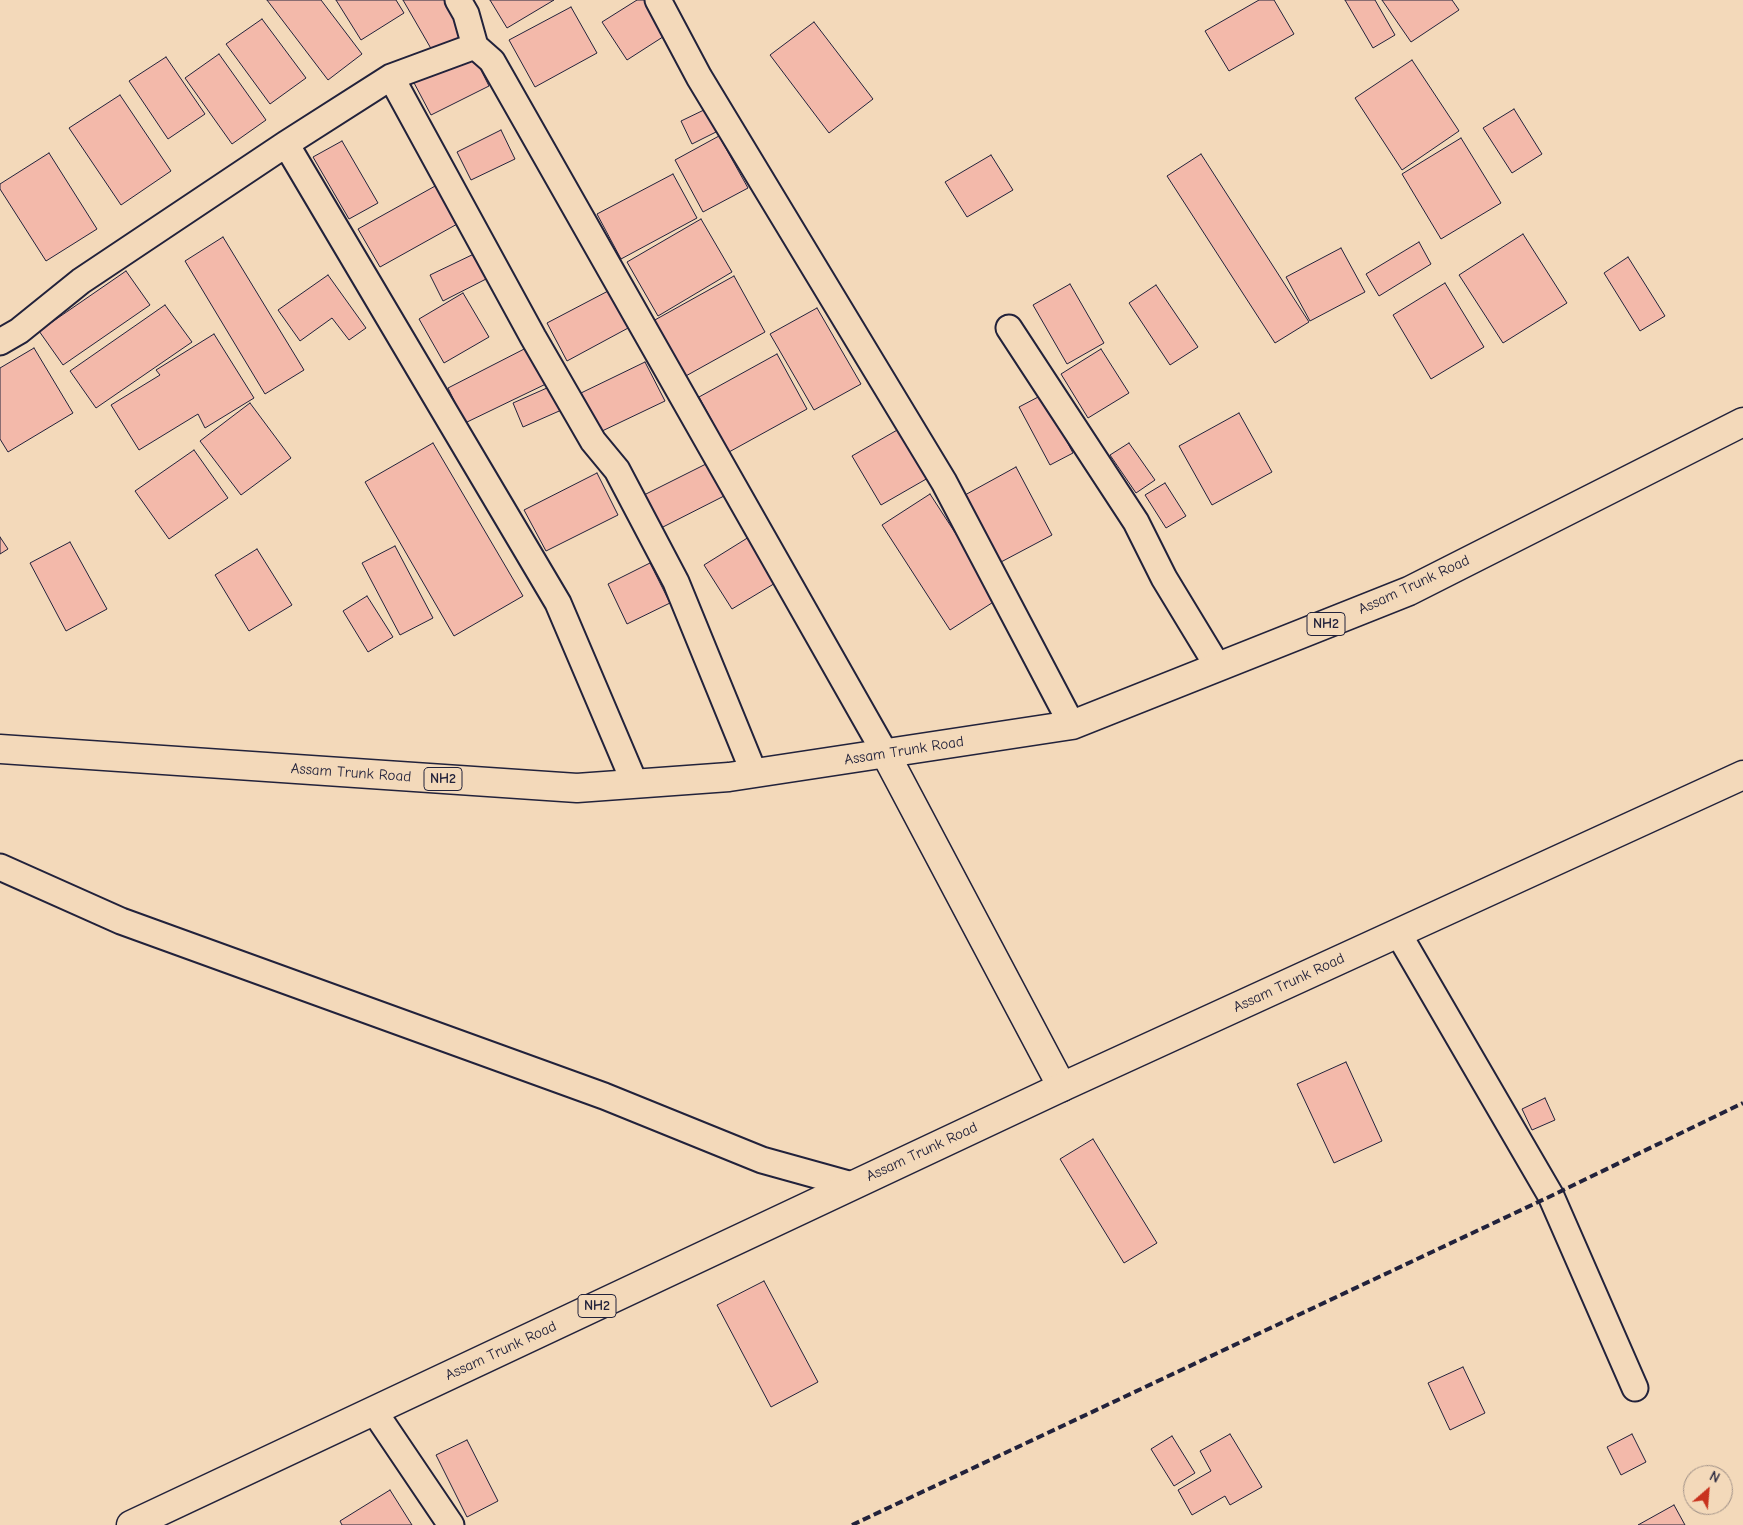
<!DOCTYPE html>
<html>
<head>
<meta charset="utf-8">
<style>
	body { margin:0 }
	#map { position:relative; width:1743px; height:1525px; overflow:hidden; background:#f3d9ba; font-family:"Comic Neue",sans-serif }
	canvas { display:block }
	.north { position:absolute; left:1683px; top:1465px; width:50px; height:50px; box-sizing:border-box; background:#f3d9ba; border:1px solid #9f9087; border-radius:50%; rotate:27deg; font-size:14px; font-weight:700; line-height:20px; text-align:center; color:#22223b }
	.north::after { content:''; display:block; margin:auto; width:18px; height:22px; background:#c8321e; clip-path:polygon(50% 0,100% 100%,50% 72%,0 100%) }
</style>
</head>
<body>
<div id="map">
<canvas width="1743" height="1525"></canvas>
<div class="north">N</div>
</div>
<script>
const ctx = document.querySelector('canvas').getContext('2d');
ctx.lineJoin = 'round';
function fillPath(path, color) { ctx.fillStyle = color; ctx.fill(path, 'evenodd'); }
const shape = rows => new Path2D(rows.map(r => 'M' + r).join(''));
function trace(path, color, width, dash) { ctx.strokeStyle = color; ctx.lineWidth = width; ctx.lineCap = dash ? 'butt' : 'round'; ctx.setLineDash(dash || []); ctx.stroke(path); }
function label(font, color, halo, rows, align = 'center') {
  ctx.font = font + ' "Comic Neue",sans-serif'; ctx.lineWidth = 5; ctx.setLineDash([]); ctx.textBaseline = 'middle'; ctx.strokeStyle = halo; ctx.fillStyle = color; for (const [text, x, y, turn = 0] of rows) {
    ctx.save(); ctx.translate(x, y); ctx.rotate((+turn || 0) * Math.PI / 180); ctx.textAlign = isNaN(turn) ? turn : align; if (halo) ctx.strokeText(text, 0, 0); ctx.fillText(text, 0, 0); ctx.restore();
  }
}
const building = shape([
	[267,0,321,0,362,54,328,80,267,0],
	[336,0,396,0,404,13,361,40,336,0],
	[403,0,451,0,469,32,433,52,403,0],
	[490,0,554,0,507,28,490,0],
	[637,0,648,0,669,33,627,60,602,22,637,0],
	[1259,0,1274,0,1294,34,1229,71,1205,31,1259,0],
	[1345,0,1375,0,1395,35,1373,48,1345,0],
	[1382,0,1452,0,1459,10,1411,42,1382,0],
	[571,7,597,53,535,87,509,40,571,7],
	[262,19,306,78,270,104,226,44,262,19],
	[814,22,873,99,829,133,770,55,814,22],
	[471,50,489,86,431,115,412,79,471,50],
	[219,54,266,120,232,144,185,78,219,54],
	[166,57,205,114,168,139,129,81,166,57],
	[1412,60,1459,131,1402,170,1355,98,1412,60],
	[120,95,171,171,121,205,69,128,120,95],
	[706,109,716,132,692,144,681,121,706,109],
	[1514,109,1542,154,1512,173,1483,128,1514,109],
	[501,130,515,159,471,180,457,152,501,130],
	[719,136,748,188,703,212,675,160,719,136],
	[1461,138,1501,203,1441,239,1402,174,1461,138],
	[342,141,378,203,349,219,313,157,342,141],
	[49,153,97,229,46,261,0,189,0,184,49,153],
	[1201,154,1309,322,1275,343,1167,176,1201,154],
	[991,155,1013,190,967,217,945,182,991,155],
	[673,174,697,218,621,259,597,214,673,174],
	[437,185,459,223,380,267,358,229,437,185],
	[701,219,732,272,658,316,627,262,701,219],
	[1523,234,1567,303,1503,343,1459,275,1523,234],
	[223,237,304,370,265,394,185,261,223,237],
	[1419,242,1431,264,1379,296,1366,274,1419,242],
	[1341,248,1365,292,1310,321,1286,277,1341,248],
	[476,253,488,278,443,301,430,275,476,253],
	[1628,257,1665,316,1640,331,1604,273,1628,257],
	[126,271,150,305,63,365,39,331,126,271],
	[328,275,366,328,349,340,332,318,300,341,278,310,328,275],
	[734,276,765,332,684,377,653,321,734,276],
	[1445,283,1484,347,1431,379,1393,315,1445,283],
	[1070,284,1104,343,1067,364,1033,305,1070,284],
	[1156,285,1198,347,1170,365,1129,303,1156,285],
	[610,290,630,327,567,361,547,323,610,290],
	[463,293,489,337,444,363,419,319,463,293],
	[165,305,192,342,96,408,70,371,165,305],
	[817,308,861,384,814,410,770,334,817,308],
	[214,334,254,398,205,428,198,414,139,450,111,405,160,375,156,370,214,334],
	[532,345,550,382,465,423,448,388,532,345],
	[34,348,73,413,8,452,0,439,0,368,34,348],
	[1101,349,1129,393,1088,418,1061,374,1101,349],
	[777,354,807,409,729,452,699,397,777,354],
	[645,362,665,401,600,432,581,393,645,362],
	[556,384,566,408,523,427,513,403,556,384],
	[1042,395,1073,453,1050,465,1019,407,1042,395],
	[250,403,291,458,241,495,200,441,250,403],
	[1239,413,1272,472,1212,505,1179,446,1239,413],
	[899,429,928,478,881,505,852,456,899,429],
	[433,443,523,596,454,636,365,482,433,443],
	[1129,443,1155,480,1136,493,1110,455,1129,443],
	[194,450,228,498,169,539,135,491,194,450],
	[710,462,726,495,661,528,644,495,710,462],
	[1016,467,1052,535,1001,562,965,495,1016,467],
	[597,473,618,515,546,551,524,510,597,473],
	[1165,483,1186,516,1166,528,1145,495,1165,483],
	[930,494,998,599,950,630,882,525,930,494],
	[0,537,8,549,0,554,0,537],
	[749,537,777,582,732,609,704,565,749,537],
	[70,542,107,609,66,631,30,563,70,542],
	[395,546,433,618,400,635,362,563,395,546],
	[257,549,292,605,249,631,215,575,257,549],
	[650,563,670,603,627,624,608,584,650,563],
	[367,596,393,637,368,652,343,611,367,596],
	[1346,1062,1382,1141,1334,1163,1297,1084,1346,1062],
	[1545,1098,1555,1120,1532,1130,1522,1109,1545,1098],
	[1093,1139,1157,1243,1124,1263,1060,1159,1093,1139],
	[764,1281,818,1382,771,1407,717,1305,764,1281],
	[1463,1367,1485,1413,1450,1430,1428,1383,1463,1367],
	[1230,1434,1262,1487,1230,1505,1225,1496,1192,1515,1178,1490,1211,1471,1200,1451,1230,1434],
	[1632,1434,1646,1462,1621,1475,1607,1447,1632,1434],
	[1172,1436,1195,1473,1174,1486,1151,1449,1172,1436],
	[467,1440,498,1501,467,1517,436,1455,467,1440],
	[390,1490,412,1525,342,1525,340,1521,390,1490],
	[1674,1505,1685,1525,1638,1525,1674,1505]
]);
const minor = shape([
	[458,0,466,14,475,46,492,61,885,753],
	[658,0,699,77,944,482,1072,725],
	[391,77,533,337,593,441,617,470,676,582,754,773],
	[286,144,558,603,635,784],
	[1009,328,1136,522,1164,578,1218,667],
	[0,342,19,331,81,281,286,144,391,77,475,46],
	[0,867,121,921,604,1096,762,1160,852,1185],
	[1398,933,1551,1196,1635,1388],
	[374,1411,451,1525]
]);
const tertiary = shape([
	[885,753,1062,1087]
]);
const trunk = shape([
	[0,749,577,788,729,777,1072,725,1409,591,1743,422],
	[131,1525,1062,1087,1743,775]
]);
const rail = shape([
	[852,1525,1551,1196,1743,1103]
]);
const shields = [
	[1326,624,38],
	[443,779,38],
	[597,1306,38]
];
const shieldNames = [
	["NH2",1326,624],
	["NH2",443,779],
	["NH2",597,1306]
];
const streetNames = [
	["Assam Trunk Road",1414,585,-25],
	["Assam Trunk Road",904,751,-9],
	["Assam Trunk Road",351,773,4],
	["Assam Trunk Road",1289,983,-25],
	["Assam Trunk Road",922,1152,-25],
	["Assam Trunk Road",501,1351,-25]
];
fillPath(building, '#f3b9aa');
trace(building, '#22223b', 1);
trace(minor, '#22223b', 29);
trace(tertiary, '#22223b', 31);
trace(trunk, '#22223b', 31);
trace(minor, '#f3d9ba', 25);
trace(tertiary, '#f3d9ba', 28);
trace(trunk, '#f3d9ba', 28);
trace(rail, '#22223b', 4, [8, 4]);
for (const [x, y, w] of shields) { const box = new Path2D(); box.roundRect(x - w / 2, y - 11.5, w, 23, 4); ctx.fillStyle = '#f3d9ba'; ctx.fill(box); trace(box, '#22223b', 1); }
label('bold 14px', '#22223b', null, shieldNames);
label('15px', '#22223b', '#f3d9ba', streetNames);
</script>
</body>
</html>
